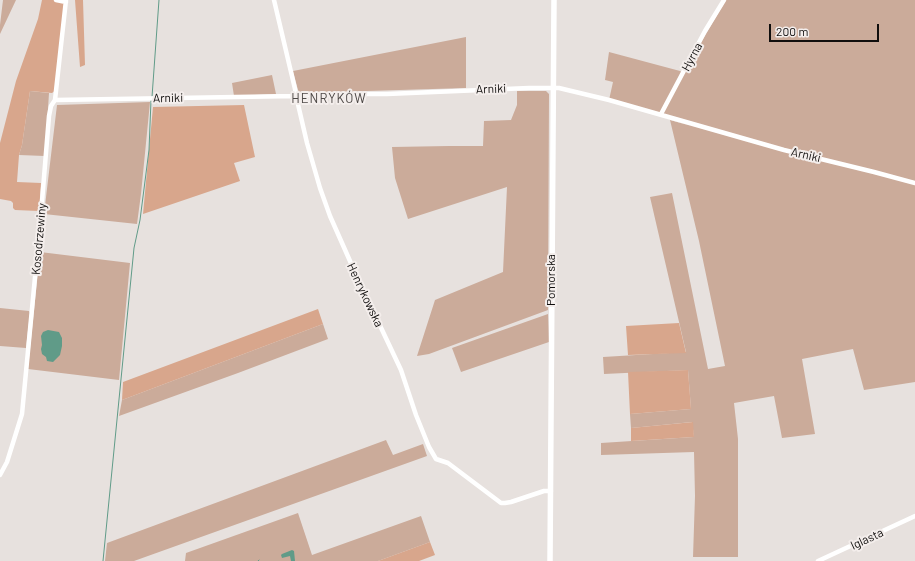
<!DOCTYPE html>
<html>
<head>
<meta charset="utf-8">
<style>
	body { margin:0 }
	#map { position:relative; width:915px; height:561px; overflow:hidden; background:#e7e1de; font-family:Barlow,sans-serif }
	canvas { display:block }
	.scale { position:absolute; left:769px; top:24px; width:110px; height:18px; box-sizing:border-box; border:2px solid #100e0d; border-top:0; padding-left:5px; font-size:12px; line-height:14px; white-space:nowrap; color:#100e0d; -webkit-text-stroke:3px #f4eeec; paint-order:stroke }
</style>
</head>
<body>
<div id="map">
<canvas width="915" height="561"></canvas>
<div class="scale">200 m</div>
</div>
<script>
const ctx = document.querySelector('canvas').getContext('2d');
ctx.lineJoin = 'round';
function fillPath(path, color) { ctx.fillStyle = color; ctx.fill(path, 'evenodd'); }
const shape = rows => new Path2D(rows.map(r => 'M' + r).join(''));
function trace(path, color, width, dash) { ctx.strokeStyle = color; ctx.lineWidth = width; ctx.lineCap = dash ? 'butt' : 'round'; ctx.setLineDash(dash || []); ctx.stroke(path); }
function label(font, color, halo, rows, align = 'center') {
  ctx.font = font + ' Barlow,sans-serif'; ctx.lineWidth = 4; ctx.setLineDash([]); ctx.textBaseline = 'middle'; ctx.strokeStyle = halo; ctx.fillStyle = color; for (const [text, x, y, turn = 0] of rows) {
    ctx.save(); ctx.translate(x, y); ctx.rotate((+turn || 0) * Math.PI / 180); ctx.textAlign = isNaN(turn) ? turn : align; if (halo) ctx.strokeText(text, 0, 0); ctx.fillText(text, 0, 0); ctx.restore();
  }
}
const green = shape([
	[3,0,16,0,0,34,0,25],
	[726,0,915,0,915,382,864,390,853,349,802,359,815,434,782,438,774,396,734,403,738,439,738,557,693,557,695,496,694,452,601,455,601,443,694,437,692,422,631,428,630,414,691,409,688,370,604,374,603,357,686,352,650,197,672,193,708,369,725,366,699,241,670,120,688,125,609,100,613,82,605,80,609,52,680,71,683,73],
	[466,37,466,88,300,93,298,90,293,71],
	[272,75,276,94,234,96,232,83],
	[30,91,49,93,45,156,19,155,22,145],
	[517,91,546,91,549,94,548,310,429,354,417,356,435,300,503,272,507,187,408,219,395,178,392,147,449,146,483,146,484,121,511,120,517,105],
	[150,102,141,194,137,224,44,214,57,105],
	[40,252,130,263,119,380,28,369],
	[0,308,29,311,30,313,26,348,0,346],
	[548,314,549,342,461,372,452,348],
	[323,324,328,339,238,373,119,416,122,400],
	[386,440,393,455,423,444,427,456,134,561,105,561,107,543],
	[298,513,312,555,421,516,430,542,378,561,185,561,186,553]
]);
const forest = shape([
	[42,0,66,0,57,89,52,93,30,91,22,145,19,155,17,182,41,183,39,211,15,210,13,208,13,203,11,201,0,199,0,143,16,81,38,19],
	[75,0,83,0,85,65,80,67],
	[244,105,255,157,234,163,240,181,143,214,153,107],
	[318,309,323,324,122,400,123,382],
	[679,323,686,353,628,355,626,326],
	[688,370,691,409,630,414,628,372],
	[693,422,694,437,631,441,631,428],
	[430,542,435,555,419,561,378,561]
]);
const water = shape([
	[48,330,59,332,62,338,62,346,60,355,53,362,47,361,46,357,42,354,41,349,42,345,41,336,43,332],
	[292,550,294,551,295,561,291,561,290,556,282,558,281,555,282,554]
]);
const stream = shape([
	[152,97,159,0],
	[103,561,134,248,140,220,149,150,151,100],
	[258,561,259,560]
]);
const minor = shape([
	[56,0,66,2],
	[274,0,295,89,297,100,307,143,320,188,330,216,358,279,401,370,416,415,429,447,436,459,448,463,501,503,505,503,511,502,544,491,551,491],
	[55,100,296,96,301,95,333,94,387,94,529,88,559,88,609,100,784,150,874,172,915,183],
	[661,114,705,31,724,0],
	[0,475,7,462,22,414,41,214,49,116,51,106,55,100,66,0],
	[818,561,915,516]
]);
const tertiary = shape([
	[550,561,554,0]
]);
const streetNames = [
	["Hyrna",692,57,-62],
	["Arniki",491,89,-2],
	["Arniki",168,98,-1],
	["Arniki",806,155,13],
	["Kosodrzewiny",39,239,-85],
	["Pomorska",551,280,-90],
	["Henrykowska",365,295,65],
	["Iglasta",867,539,-25]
];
const neighbourhoodNames = [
	["HENRYKÓW",329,99]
];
fillPath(green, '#cbab9a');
fillPath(forest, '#d8a68c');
fillPath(water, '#609b88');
trace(stream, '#609b88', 1);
trace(minor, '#fff', 4.5);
trace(tertiary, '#fff', 5.5);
label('12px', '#100e0d', '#f4eeec', streetNames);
ctx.letterSpacing = '1px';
label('13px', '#4e4947', '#f4eeec', neighbourhoodNames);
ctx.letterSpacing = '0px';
</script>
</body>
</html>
